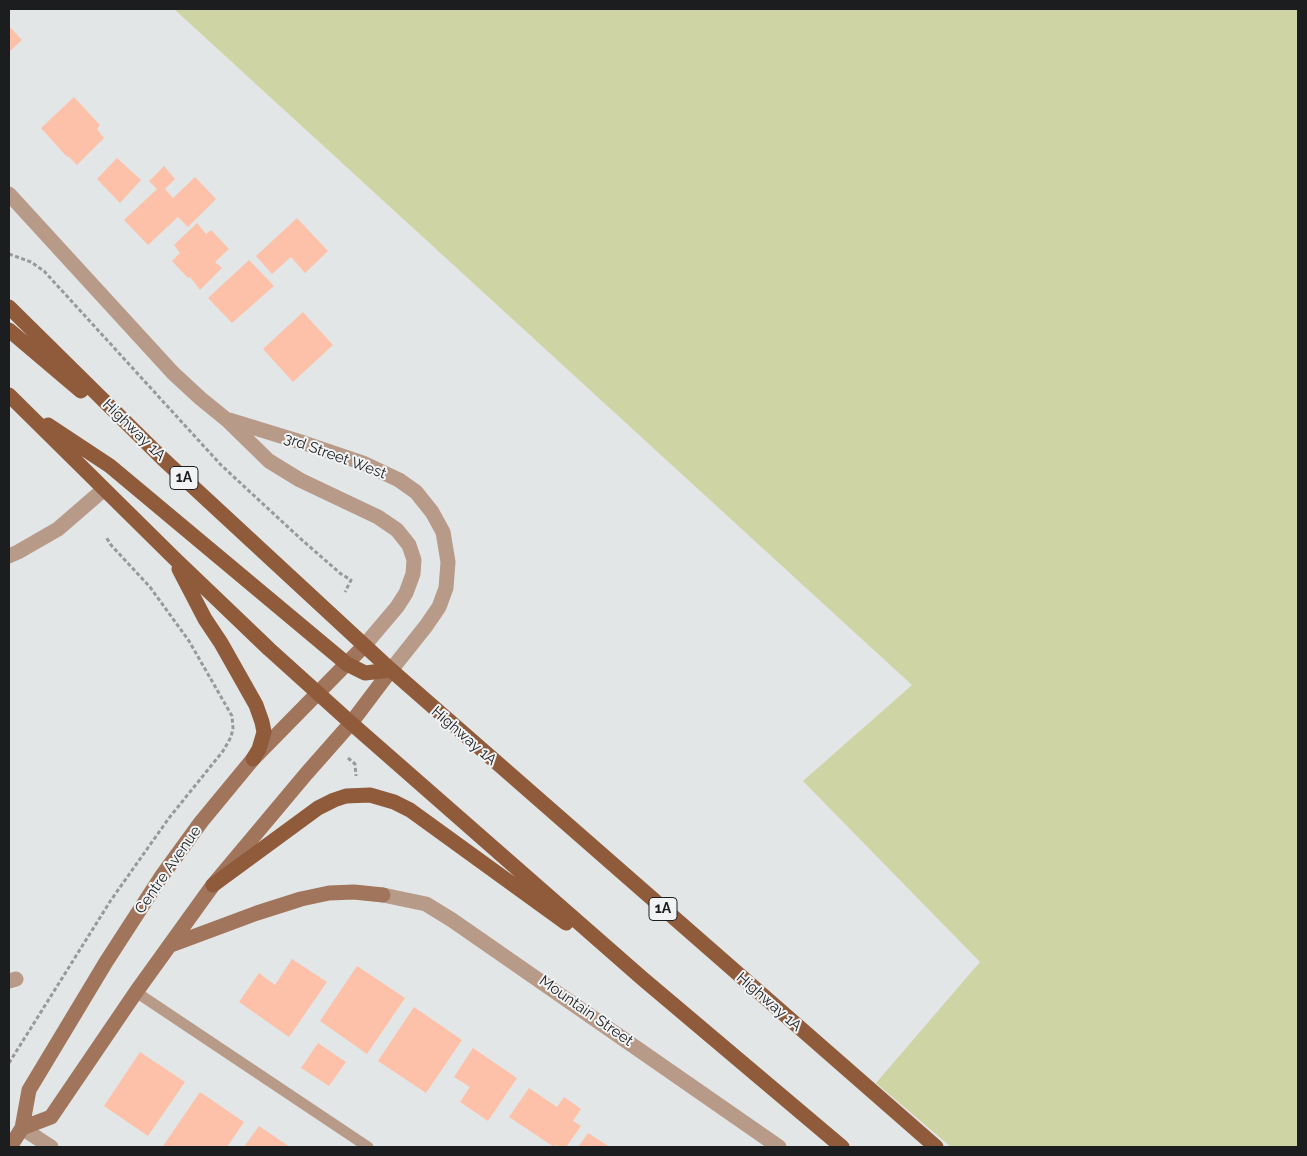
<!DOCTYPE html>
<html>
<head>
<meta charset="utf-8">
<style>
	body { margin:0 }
	#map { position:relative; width:1307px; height:1156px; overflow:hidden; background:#e3e6e7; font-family:Raleway,sans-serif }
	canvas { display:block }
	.frame { position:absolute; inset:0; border:10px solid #1c1d1e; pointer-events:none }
</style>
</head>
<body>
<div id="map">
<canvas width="1307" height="1156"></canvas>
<div class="frame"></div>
</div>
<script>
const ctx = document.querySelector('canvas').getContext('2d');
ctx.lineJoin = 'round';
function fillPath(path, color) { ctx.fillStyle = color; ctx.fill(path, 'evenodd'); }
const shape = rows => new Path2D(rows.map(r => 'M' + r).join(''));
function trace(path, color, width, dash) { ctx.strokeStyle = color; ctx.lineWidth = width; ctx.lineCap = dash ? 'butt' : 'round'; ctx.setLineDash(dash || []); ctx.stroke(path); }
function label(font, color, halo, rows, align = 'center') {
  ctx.font = font + ' Raleway,sans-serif'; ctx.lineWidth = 4; ctx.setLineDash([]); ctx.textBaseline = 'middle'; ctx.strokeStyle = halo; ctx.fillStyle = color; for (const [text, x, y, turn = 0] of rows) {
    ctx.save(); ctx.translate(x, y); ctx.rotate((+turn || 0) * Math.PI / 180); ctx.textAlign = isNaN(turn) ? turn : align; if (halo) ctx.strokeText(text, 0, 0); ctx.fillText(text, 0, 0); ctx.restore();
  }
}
const green = shape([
	[174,9,1298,9,1298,1147,951,1147,876,1083,980,962,803,781,912,685]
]);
const building = shape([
	[9,26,22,40,9,52],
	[74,97,100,125,97,129,104,138,77,165,68,156,67,157,41,128],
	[117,158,141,180,120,203,97,179],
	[164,166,175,179,165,189,173,198,195,177,216,199,188,227,178,217,148,245,124,220,157,189,149,181],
	[297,218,328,251,305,273,291,257,272,274,256,256],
	[197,223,206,234,211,230,229,249,215,262,222,268,200,290,190,277,188,278,172,261,180,253,174,245],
	[249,260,274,286,232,323,208,298],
	[303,312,333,345,293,382,263,349],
	[292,959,327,982,289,1037,239,1002,259,973,275,985],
	[357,966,405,998,367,1054,320,1021],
	[414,1007,462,1040,426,1093,378,1061],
	[318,1043,346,1062,329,1086,301,1068],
	[473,1048,517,1078,488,1121,460,1102,470,1087,454,1077],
	[140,1052,185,1082,148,1136,104,1106],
	[529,1088,557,1107,564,1097,581,1109,573,1121,581,1126,566,1147,560,1147,556,1145,554,1147,509,1117],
	[200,1092,244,1122,227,1147,165,1147,163,1146],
	[259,1126,290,1147,244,1147],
	[588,1133,610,1147,578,1147]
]);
const path = shape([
	[9,254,31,262,44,271,221,465,302,540,341,574,351,580,345,592],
	[348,758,355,764,356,776],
	[9,1063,111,900,169,818,223,751,231,737,233,728,232,716,189,641,150,587,111,545,106,537]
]);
const lane = shape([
	[136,992,368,1147]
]);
const street = shape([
	[9,194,173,373,200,398,227,420,269,461,300,480,378,517,397,530,409,545,414,560,413,574,406,593,397,607,364,646],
	[229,420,304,443,363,463,399,480,416,492,432,512,443,532,448,562,446,588,439,607,426,626,391,670],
	[9,556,18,552,58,529,103,490],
	[383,895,426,904,452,920,779,1147],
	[9,981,16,979],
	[22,1128,51,1147]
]);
const secondary = shape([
	[171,945,257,913,301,899,329,893,354,892,383,895],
	[22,1128,51,1117,136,992,213,885,306,774,351,723,391,670],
	[10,1147,22,1128,29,1090,106,962,161,877,201,822,253,759,364,646]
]);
const primary = shape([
	[9,307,163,459,391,670,936,1147],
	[9,330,81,391],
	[9,395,174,558,269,649,351,723,643,979,842,1147],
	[48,425,110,466,347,664,365,673,391,670],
	[179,569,205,619,221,643,256,705,262,722,264,732,259,749,253,759],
	[213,885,318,808,334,800,346,796,370,795,394,802,410,810,566,923]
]);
const shields = [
	[184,478,28],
	[663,909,28]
];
const shieldNames = [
	["1A",184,478],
	["1A",663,909]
];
const streetNames = [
	["Highway 1A",134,430,44],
	["3rd Street West",335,456,20],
	["Highway 1A",464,736,41],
	["Centre Avenue",168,870,-55],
	["Highway 1A",769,1002,41],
	["Mountain Street",586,1011,35]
];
fillPath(green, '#ced4a3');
fillPath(building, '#fdc0a9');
trace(path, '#97999a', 3, [4, 2.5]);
trace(lane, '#b89a89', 11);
trace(street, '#b89a89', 15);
trace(secondary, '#a1755c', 15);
trace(primary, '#8f5b3b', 15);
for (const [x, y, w] of shields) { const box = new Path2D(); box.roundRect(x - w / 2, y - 11.5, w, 23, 4); ctx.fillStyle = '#f1f3f5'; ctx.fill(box); trace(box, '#1c1d1e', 1); }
label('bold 14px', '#1c1d1e', null, shieldNames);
label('15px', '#1c1d1e', '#f1f3f5', streetNames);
</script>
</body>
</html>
